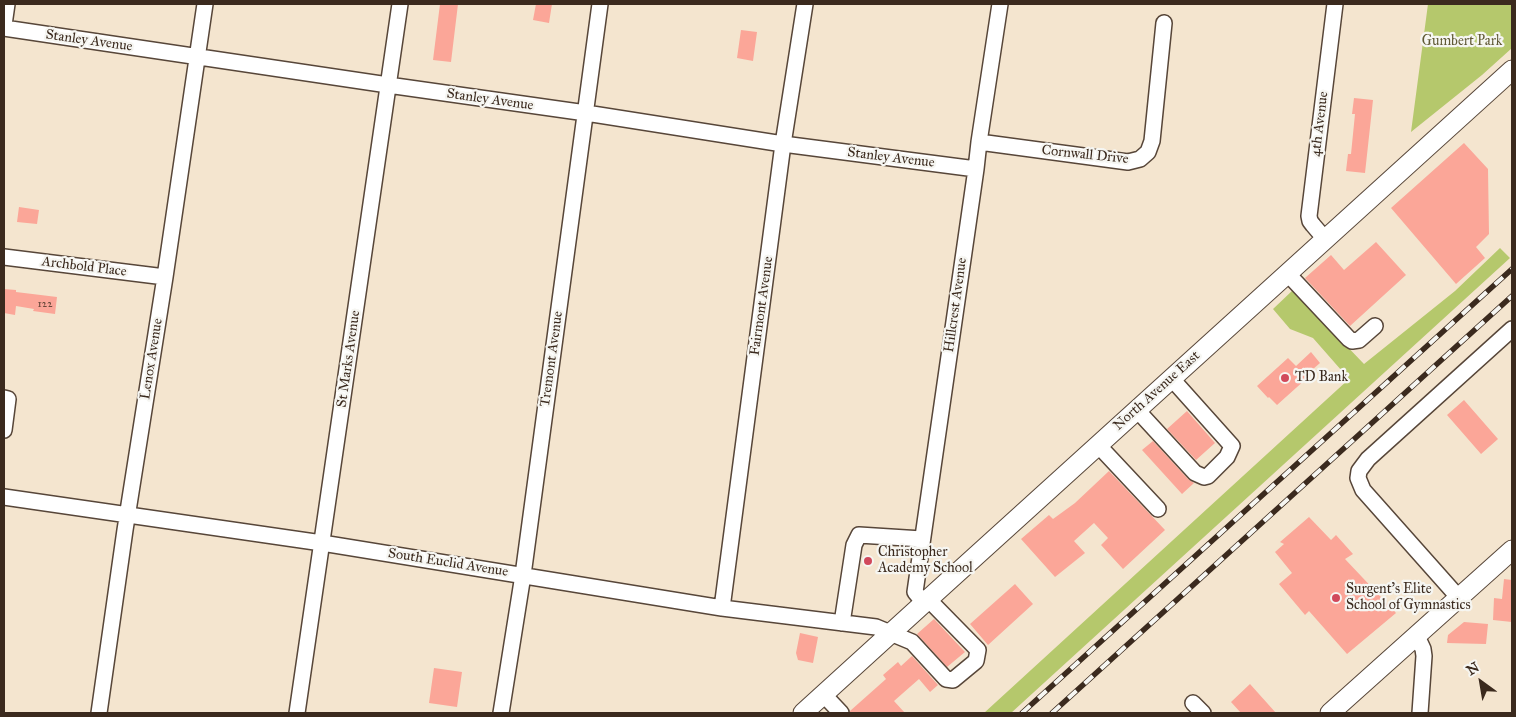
<!DOCTYPE html>
<html>
<head>
<meta charset="utf-8">
<style>
	body { margin:0 }
	#map { position:relative; width:1516px; height:717px; overflow:hidden; background:#f4e5cf; font-family:"IM FELL Great Primer",serif }
	canvas { display:block }
	.frame { position:absolute; inset:0; border:5px solid #3b2a1e; pointer-events:none }
	.north { position:absolute; left:1456px; top:657px; width:50px; height:50px; -webkit-text-stroke:4px #f6f6f2; paint-order:stroke; rotate:328deg; font-size:14px; font-weight:700; line-height:20px; text-align:center; color:#3b2a1e }
	.north::after { content:''; display:block; margin:auto; width:18px; height:22px; background:#3b2a1e; clip-path:polygon(50% 0,100% 100%,50% 72%,0 100%) }
</style>
</head>
<body>
<div id="map">
<canvas width="1516" height="717"></canvas>
<div class="frame"></div>
<div class="north">N</div>
</div>
<script>
const ctx = document.querySelector('canvas').getContext('2d');
ctx.lineJoin = 'round';
function fillPath(path, color) { ctx.fillStyle = color; ctx.fill(path, 'evenodd'); }
const shape = rows => new Path2D(rows.map(r => 'M' + r).join(''));
function trace(path, color, width, dash) { ctx.strokeStyle = color; ctx.lineWidth = width; ctx.lineCap = dash ? 'butt' : 'round'; ctx.setLineDash(dash || []); ctx.stroke(path); }
function label(font, color, halo, rows, align = 'center') {
  ctx.font = font + ' "IM FELL Great Primer",serif'; ctx.lineWidth = 4.5; ctx.setLineDash([]); ctx.textBaseline = 'middle'; ctx.strokeStyle = halo; ctx.fillStyle = color; for (const [text, x, y, turn = 0] of rows) {
    ctx.save(); ctx.translate(x, y); ctx.rotate((+turn || 0) * Math.PI / 180); ctx.textAlign = isNaN(turn) ? turn : align; if (halo) ctx.strokeText(text, 0, 0); ctx.fillText(text, 0, 0); ctx.restore();
  }
}
const green = shape([
	[1428,4,1512,4,1512,48,1482,75,1411,132],
	[1500,248,1510,258,1011,713,984,713,1349,379,1313,338,1290,329,1273,309,1293,290,1364,364,1455,291]
]);
const building = shape([
	[440,4,458,4,451,62,433,60],
	[536,4,552,4,549,23,533,20],
	[741,30,757,32,753,61,737,58],
	[1354,98,1373,100,1365,173,1346,171,1348,154,1351,154,1355,114,1352,114],
	[1464,143,1488,169,1489,234,1476,247,1485,258,1456,284,1391,208],
	[19,207,39,210,37,224,17,222],
	[1376,242,1406,275,1350,326,1305,278,1331,255,1344,270],
	[4,289,16,290,16,292,57,297,55,314,33,311,34,309,16,306,15,315,4,313],
	[1311,352,1320,363,1304,377,1306,379,1277,405,1269,397,1268,398,1257,386,1288,358,1296,366],
	[1464,400,1498,439,1481,454,1447,415],
	[1187,411,1215,443,1196,460,1167,429],
	[1153,441,1188,479,1194,483,1182,494,1142,450],
	[1109,471,1165,530,1123,569,1101,545,1108,538,1094,523,1074,541,1085,553,1055,577,1021,539,1049,515,1053,519,1075,503],
	[1309,517,1331,540,1336,535,1353,554,1345,559,1396,613,1347,654,1309,611,1305,615,1279,584,1292,573,1275,552,1284,544,1280,542],
	[1504,579,1512,580,1512,622,1493,620,1494,598,1502,599],
	[1015,584,1033,604,988,645,970,624],
	[934,619,965,652,947,667,917,634],
	[1464,622,1488,624,1486,644,1447,643,1448,635],
	[800,633,818,637,813,663,798,660,796,653],
	[912,656,938,685,930,692,919,679,894,701,905,713,850,713,850,711,886,679,883,675,898,662,901,666],
	[434,668,462,672,457,707,429,703],
	[1250,684,1276,713,1241,713,1231,702]
]);
const minor = shape([
	[4,25,7,4],
	[4,28,388,85,586,113,783,144,976,169],
	[979,142,1128,162,1140,159,1148,152,1152,141,1164,23],
	[1325,239,1313,225,1310,221,1309,216,1335,4],
	[4,257,165,277],
	[1287,273,1349,339,1352,341,1359,340,1375,326],
	[4,398,8,399,4,430],
	[1137,410,1195,473,1204,477,1208,476,1227,457,1232,446,1172,379],
	[1098,445,1158,509],
	[4,497,322,543,722,608,876,627,912,642,946,679,953,680,976,661,978,650,928,599],
	[1459,598,1363,490,1358,478,1359,471,1368,459,1512,329],
	[924,603,915,592,976,169,979,142,1000,4],
	[722,608,783,144,805,4],
	[842,623,854,545,859,535,922,539],
	[1417,636,1423,649,1424,656,1420,713],
	[824,695,841,713],
	[1193,703,1203,713],
	[99,713,125,530,165,277,205,4],
	[297,713,400,4],
	[501,713,523,575,600,4]
]);
const major = shape([
	[803,713,924,603,1512,70],
	[1330,713,1512,550]
]);
const rail = shape([
	[1022,713,1512,269],
	[1052,713,1512,296]
]);
const markers = [
	[1285,378,5,"#d1495b"],
	[868,561,5,"#d1495b"],
	[1336,598,5,"#d1495b"]
];
const numberNames = [
	["122",45,304]
];
const streetNames = [
	["Stanley Avenue",89,41,8],
	["Stanley Avenue",490,100,8],
	["4th Avenue",1320,124,-83],
	["Cornwall Drive",1085,155,6],
	["Stanley Avenue",891,158,7],
	["Archbold Place",84,267,7],
	["Hillcrest Avenue",956,305,-82],
	["Fairmont Avenue",762,306,-82],
	["Lenox Avenue",152,359,-81],
	["St Marks Avenue",349,359,-82],
	["Tremont Avenue",552,359,-82],
	["North Avenue East",1157,391,-42],
	["South Euclid Avenue",448,563,9]
];
const parkNames = [
	["Gumbert Park",1462,42]
];
const poiNames = [
	["TD Bank",1295,378],
	["Christopher",878,553],
	["Academy School",878,569],
	["Surgent's Elite",1346,590],
	["School of Gymnastics",1346,606]
];
fillPath(green, '#b5c86c');
fillPath(building, '#fba698');
trace(minor, '#574639', 18);
trace(major, '#574639', 21);
trace(minor, '#fff', 15);
trace(major, '#fff', 19);
trace(rail, '#3b2a1e', 5.5);
trace(rail, '#f6f6f2', 4, [11]);
for (const [x, y, r, color] of markers) { const dot = new Path2D(); dot.arc(x, y, r, 0, 2 * Math.PI); ctx.fillStyle = color; ctx.fill(dot); trace(dot, '#f6f6f2', 2); }
label('11px', '#6b493c', null, numberNames);
label('14px', '#3b2a1e', '#f6f6f2', streetNames);
label('14px', '#605935', '#f6f6f2', parkNames);
label('14px', '#3b2a1e', '#f6f6f2', poiNames, 'left');
</script>
</body>
</html>
